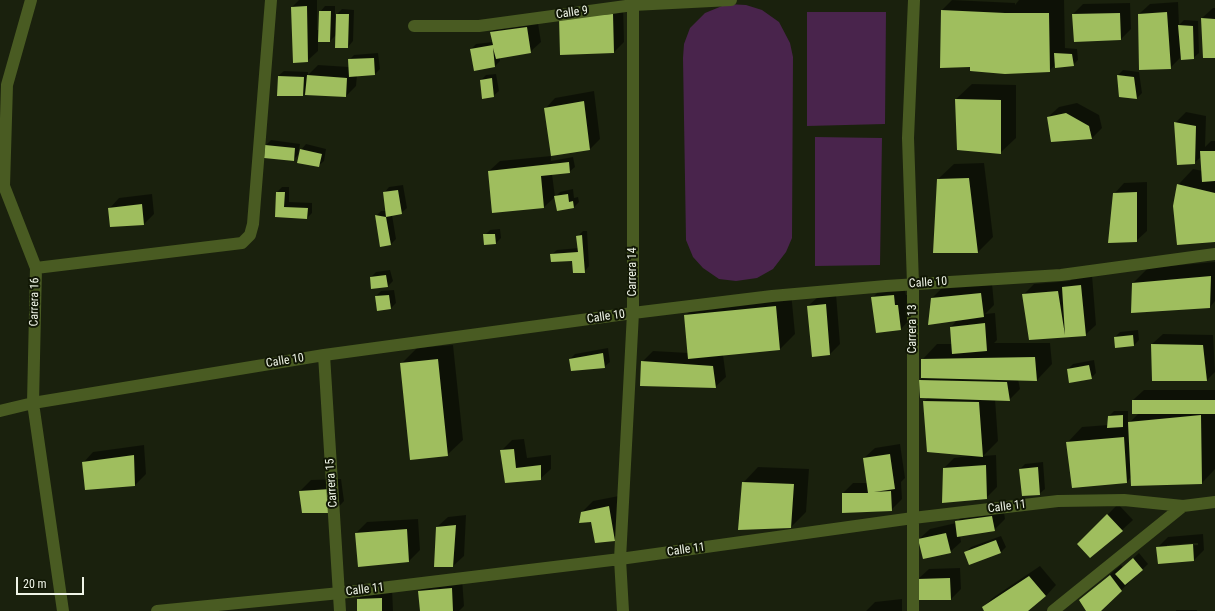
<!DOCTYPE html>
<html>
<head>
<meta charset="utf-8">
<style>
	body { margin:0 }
	#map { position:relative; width:1215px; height:611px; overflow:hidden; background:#1a210d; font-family:"Roboto Condensed",sans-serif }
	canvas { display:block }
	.scale { position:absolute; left:16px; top:577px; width:68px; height:18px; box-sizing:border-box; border:2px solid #eff4e7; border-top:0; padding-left:5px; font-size:12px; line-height:14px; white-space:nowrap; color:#eff4e7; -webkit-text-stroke:3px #111705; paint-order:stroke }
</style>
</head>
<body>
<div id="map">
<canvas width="1215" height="611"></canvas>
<div class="scale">20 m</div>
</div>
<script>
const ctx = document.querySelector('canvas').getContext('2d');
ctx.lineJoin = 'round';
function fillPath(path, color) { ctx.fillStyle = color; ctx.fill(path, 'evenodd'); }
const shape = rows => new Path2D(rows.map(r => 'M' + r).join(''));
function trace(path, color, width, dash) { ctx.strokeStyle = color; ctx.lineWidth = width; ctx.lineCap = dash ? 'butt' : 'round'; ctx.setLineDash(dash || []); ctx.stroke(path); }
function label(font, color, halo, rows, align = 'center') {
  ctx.font = font + ' "Roboto Condensed",sans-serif'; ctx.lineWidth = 4; ctx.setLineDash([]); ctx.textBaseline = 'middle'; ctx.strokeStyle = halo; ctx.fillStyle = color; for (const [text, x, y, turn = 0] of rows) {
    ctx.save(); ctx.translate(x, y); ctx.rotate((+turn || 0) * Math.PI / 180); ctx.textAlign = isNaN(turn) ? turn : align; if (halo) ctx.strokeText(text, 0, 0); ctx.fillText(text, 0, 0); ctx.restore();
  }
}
const green = shape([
	[727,4,746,5,762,10,779,22,790,43,793,57,792,238,786,252,773,269,757,278,736,281,719,279,703,268,693,257,686,240,683,58,684,44,690,28,705,13],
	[807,12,886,12,885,124,807,126],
	[815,137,882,138,880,265,815,266]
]);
const shadow = shape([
	[299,0,317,0,317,30,319,30,320,12,325,6,335,6,335,16,342,9,354,10,353,41,348,47,337,34,330,41,318,41,318,51,307,61,292,7],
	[952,0,1015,3,1015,5,1019,0,1064,0,1065,48,1077,49,1078,60,1073,65,1055,65,1049,71,971,66,942,10],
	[1178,2,1179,25,1184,20,1198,21,1199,53,1193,58,1182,56,1170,68,1139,14,1150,4],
	[1130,3,1131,29,1121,39,1075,40,1073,14,1083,4],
	[623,4,624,42,614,52,560,18,570,7],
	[1213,8,1215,8,1215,57,1202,18],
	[537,17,541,42,530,52,500,57,500,61,495,66,474,70,471,49,476,44,493,42,491,32,502,22],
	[378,53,380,69,375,74,357,75,356,86,346,96,307,91,303,95,278,76,284,71,308,72,308,75,318,65,349,67,349,60,354,55],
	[1123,70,1139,72,1142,93,1137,98,1118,75],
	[496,74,499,91,493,96,481,80,486,75],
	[972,84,1016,85,1016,138,1000,153,956,99],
	[594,91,600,139,590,149,545,109,555,98],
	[1077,103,1099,115,1102,128,1092,138,1048,117,1059,107],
	[1186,112,1206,116,1205,147,1211,141,1215,141,1215,240,1178,185,1193,169,1203,171,1201,157,1194,163,1175,123],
	[271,140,300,144,298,155,293,160,265,157,266,145],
	[306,144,326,149,324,161,318,166,301,150],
	[551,156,551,161,573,157,575,167,569,172,552,174,555,197,544,207,493,212,489,171,500,161],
	[984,163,993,237,978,252,934,252,938,179,954,164],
	[1147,182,1147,231,1136,241,1114,194,1124,183],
	[403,185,407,208,401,213,392,215,396,239,391,244,376,216,381,211,387,211,384,193,389,187],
	[282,187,289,187,289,202,312,203,312,213,307,218,276,216,277,192],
	[573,189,574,198,578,197,579,202,574,207,558,210,555,197,560,192],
	[152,194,154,214,144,224,109,209,119,198],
	[500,229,501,238,496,243,485,235,490,230],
	[583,231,587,231,589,266,584,272,572,260,551,255,557,250,579,248,578,236],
	[1215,262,1215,301,1210,307,1133,283,1148,268],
	[390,270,393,281,388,286,372,288,371,277,376,272],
	[1092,275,1096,325,1085,335,1030,339,1023,295,1034,284,1070,281,1073,277],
	[992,283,994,305,985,314,995,313,997,340,994,343,1050,343,1052,364,1037,380,1018,379,1020,389,1009,400,995,399,998,441,983,456,996,455,997,487,986,498,944,468,954,458,975,455,928,451,924,401,928,398,920,397,920,380,922,378,922,360,937,344,952,344,951,327,958,319,932,298,942,288],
	[904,285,906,295,908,295,911,318,901,329,872,298,883,287],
	[394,290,396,303,391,308,376,296,381,291],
	[791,292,795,334,780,349,723,355,726,377,715,387,642,362,653,351,689,353,685,316,701,300],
	[836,294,840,344,830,354,808,306,819,296],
	[1138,330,1139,340,1134,345,1115,337,1120,332],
	[1163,334,1213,335,1215,372,1207,380,1152,344],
	[453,345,463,440,447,455,401,364,417,348],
	[608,348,610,362,604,367,570,359,575,354],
	[1094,360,1096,373,1091,378,1068,369,1073,364],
	[1144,390,1215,390,1215,469,1202,483,1131,477,1126,483,1067,443,1082,427,1108,425,1109,416,1114,411,1128,411,1128,424,1139,413,1133,400],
	[524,439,527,458,551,455,551,469,540,479,505,482,501,451,512,440],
	[900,444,905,478,901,482,902,499,891,510,843,493,853,483,868,483,864,458,875,448],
	[144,445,146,474,135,485,86,489,83,463,93,452],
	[1043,462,1045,489,1039,494,1023,495,1020,469,1025,464],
	[758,467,809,469,806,512,791,527,743,483],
	[341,479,344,501,334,512,302,512,300,491,311,480],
	[619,496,625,530,614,540,582,512,593,501],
	[1118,504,1133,520,1122,530,1079,544],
	[1003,506,1005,519,994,530,960,535,961,542,950,552,919,539,930,529,956,523,967,511],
	[466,515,464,556,453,566,437,527,448,517],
	[418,519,420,550,409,561,359,566,356,533,367,522],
	[1203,534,1204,550,1194,560,1159,563,1158,547,1168,537],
	[1198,543,1198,545,1167,547,1167,545],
	[1001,536,1006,547,1001,552,966,552,971,547],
	[1139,553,1148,564,1100,611,1087,611,1080,600,1121,565,1123,568],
	[1040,566,1056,585,1046,596,1026,611,985,611,983,607,994,597],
	[960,568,961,589,951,599,918,599,918,579,929,569],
	[462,578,464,606,459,611,421,611,419,591,430,580],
	[392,588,393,611,358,611,358,599,368,589],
	[902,599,902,611,866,611,875,602],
	[1176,610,1197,610,1197,611,1176,611]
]);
const building = shape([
	[307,6,308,62,293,63,291,7],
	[941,10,1005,13,1049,13,1050,72,1005,74,970,71,970,61,970,67,940,68],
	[319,11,331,11,330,42,318,42],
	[1167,12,1171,69,1139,70,1138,14],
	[1120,13,1121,40,1074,42,1072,14],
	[336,14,349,14,348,48,335,48],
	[613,14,614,53,560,55,559,17],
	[1201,18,1215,19,1215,58,1203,58],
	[1178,25,1193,26,1194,59,1181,60],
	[527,27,531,53,496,59,493,48,495,67,474,71,470,49,493,45,490,32],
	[1054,53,1072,54,1074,66,1055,68],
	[374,58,375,75,349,77,348,59],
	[307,75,347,78,346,97,305,95],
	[1117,75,1134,77,1137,99,1119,97],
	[278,76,304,77,303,96,277,96],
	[492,78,494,97,482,99,480,80],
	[955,99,1001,100,1001,154,957,150],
	[584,101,590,150,551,156,544,108],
	[1066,113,1089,126,1092,139,1051,142,1047,117],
	[1174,122,1196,126,1195,164,1177,165],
	[265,145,295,148,294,161,264,158],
	[300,149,322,154,319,167,297,163],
	[1200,151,1215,151,1215,181,1202,182],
	[569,162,570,173,541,176,544,208,492,213,488,171],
	[969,178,978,253,933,253,937,179],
	[1177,184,1215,193,1215,242,1177,245,1173,206],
	[398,190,402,214,386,217,383,192],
	[276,192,285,192,284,207,308,208,307,219,275,217],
	[1137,192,1137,242,1108,243,1113,193],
	[568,194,569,202,573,201,574,208,557,211,554,196],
	[142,204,144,225,110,227,108,208],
	[375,215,386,217,391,245,380,247],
	[483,234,495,234,496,244,484,245],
	[582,235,585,273,573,273,572,261,551,262,550,254,578,252,576,236],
	[386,275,388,287,371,289,370,277],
	[1211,276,1210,308,1131,313,1132,283],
	[1081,285,1086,336,1029,340,1022,294,1058,291,1065,335,1062,287],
	[981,293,984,317,928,325,931,298],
	[389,295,391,309,377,311,375,296],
	[894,295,895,305,898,305,901,330,876,333,871,297],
	[826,304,830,355,812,357,807,306],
	[776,306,780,350,688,359,684,315],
	[985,323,987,351,952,354,950,327],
	[1133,335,1134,346,1115,348,1114,337],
	[1151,344,1203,345,1207,381,1152,381],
	[603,353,605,368,571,371,569,359],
	[1035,357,1037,381,921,378,921,359],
	[438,359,448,456,410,460,400,363],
	[641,361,713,366,716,388,640,386],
	[1089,365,1092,379,1069,383,1067,369],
	[919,380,1007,382,1010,401,920,398],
	[1132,400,1215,400,1215,414,1132,414],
	[923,401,979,402,983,457,927,452],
	[1123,415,1123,427,1107,428,1108,416],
	[1201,415,1202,484,1131,486,1128,422],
	[1124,437,1127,483,1072,488,1066,442],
	[514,449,516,468,541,465,541,480,505,483,500,450],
	[890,454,895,489,874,492,891,491,892,511,842,513,842,493,868,493,863,458],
	[134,455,135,486,85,490,82,462],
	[986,465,987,499,942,503,943,468],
	[1038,467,1040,495,1022,496,1019,469],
	[742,482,794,484,791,528,738,530],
	[331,489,334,513,302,513,299,491],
	[609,506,615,541,595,543,591,522,579,523,581,512],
	[1107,514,1123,531,1090,558,1077,544],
	[992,516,995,531,957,537,955,521],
	[456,525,453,567,434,567,436,527],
	[407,529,409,562,358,567,355,533],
	[946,533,951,553,923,559,918,539],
	[996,540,1001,553,969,565,964,552],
	[1193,544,1194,561,1158,564,1156,547],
	[1133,558,1143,570,1125,585,1115,574],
	[1110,575,1122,591,1101,611,1086,611,1079,600],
	[1029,576,1046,596,1028,611,984,611,982,607],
	[950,578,951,600,917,600,917,579],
	[452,588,453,611,420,611,418,591],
	[382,598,382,611,357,611,357,599]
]);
const minor = shape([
	[31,0,7,85,4,186,36,268,33,403,63,611],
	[414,26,479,26,633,5,731,0],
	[36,268,242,243,250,235,253,224,271,0],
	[324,355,340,611],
	[0,411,33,403,324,355,633,313,772,296,886,286,1061,275,1215,254],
	[157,611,340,593,620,559,913,518,1058,501,1124,500,1183,506,1215,502],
	[623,611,620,559,633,313,633,5],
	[913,611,913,284,908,138,914,0],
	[1053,611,1183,506]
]);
const streetNames = [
	["Calle 9",572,13,-8],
	["Carrera 14",633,272,-90],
	["Calle 10",928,283,-4],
	["Carrera 16",35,302,-89],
	["Calle 10",606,317,-8],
	["Carrera 13",913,329,-90],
	["Calle 10",285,361,-9],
	["Carrera 15",332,483,-94],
	["Calle 11",1007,507,-7],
	["Calle 11",686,550,-8],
	["Calle 11",365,590,-7]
];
fillPath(green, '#49244c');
fillPath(shadow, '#0007');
fillPath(building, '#9fbe5e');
trace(minor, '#495b22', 12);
label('12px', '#eff4e7', '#111705', streetNames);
</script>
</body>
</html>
